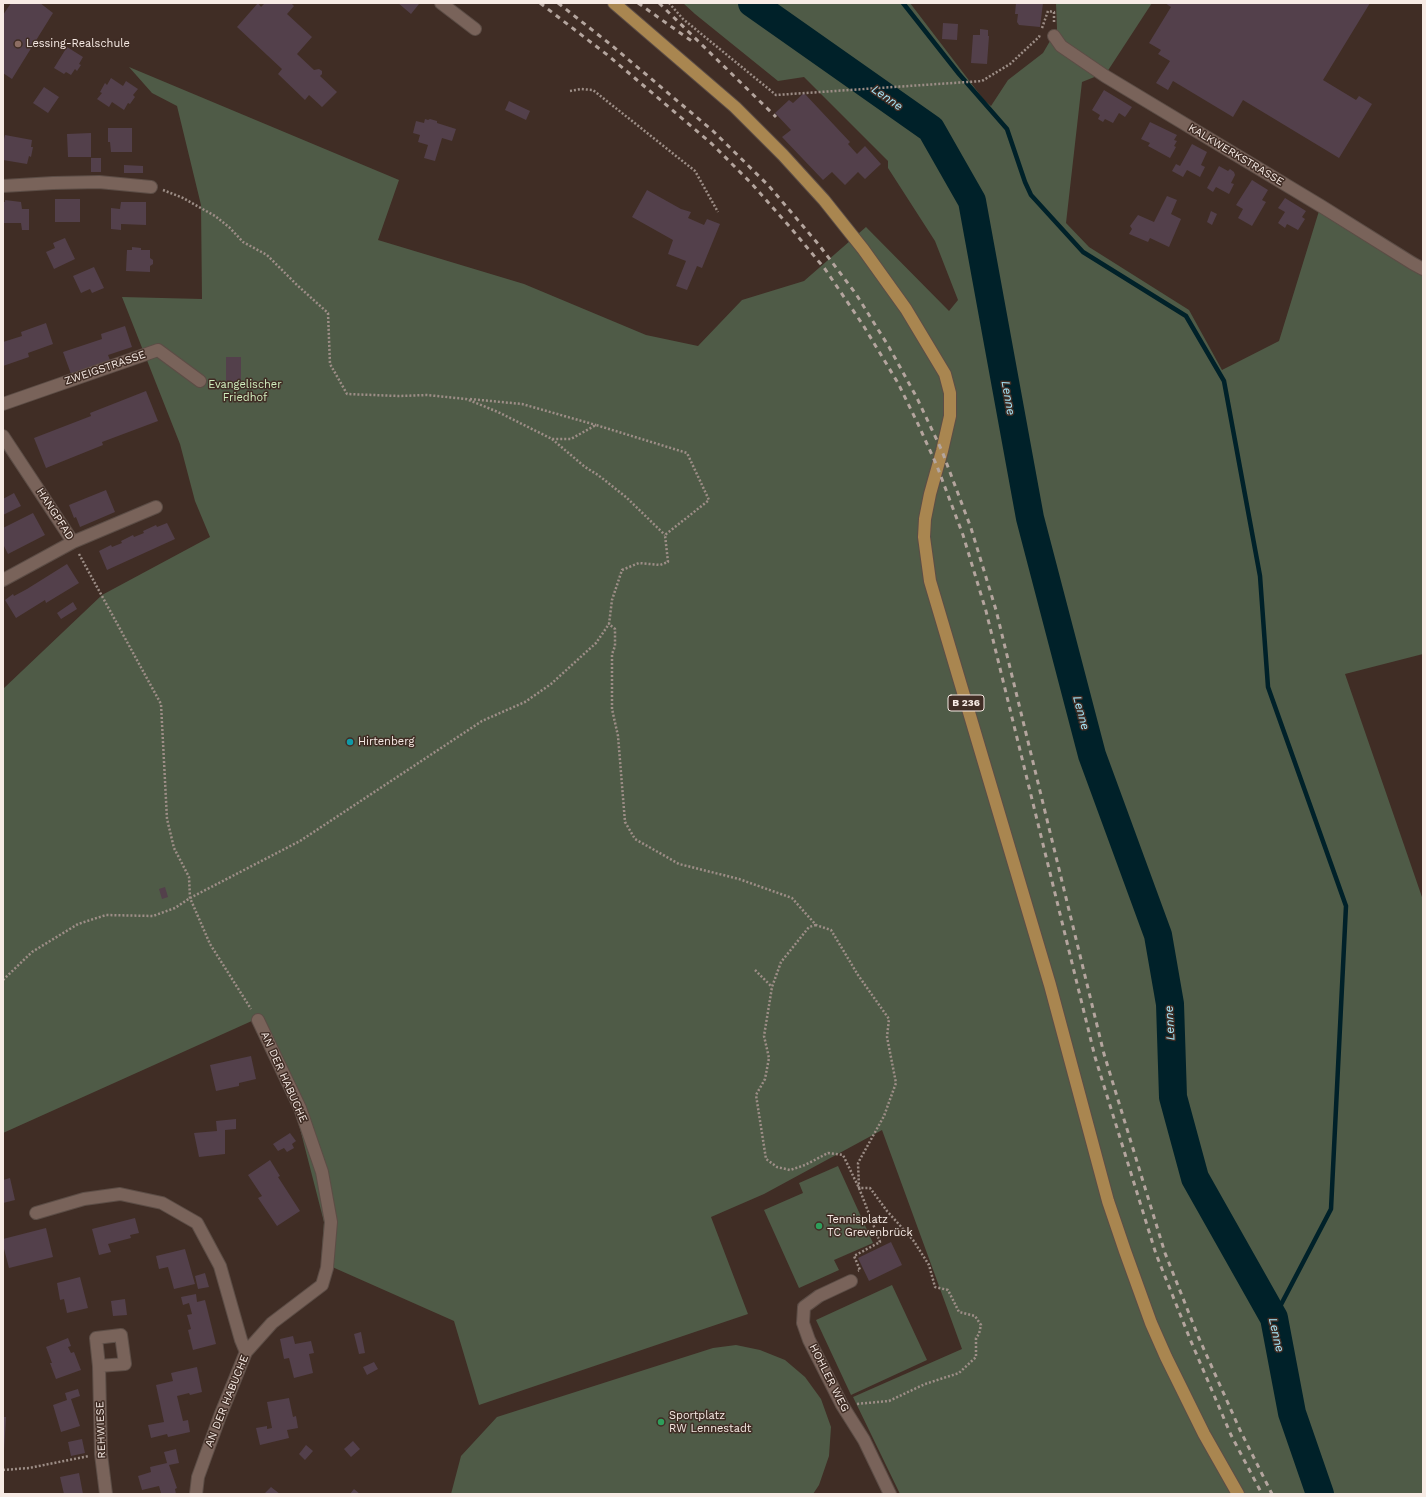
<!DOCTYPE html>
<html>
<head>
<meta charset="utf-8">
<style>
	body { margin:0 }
	#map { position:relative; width:1426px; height:1497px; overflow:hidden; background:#402d25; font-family:"Work Sans",sans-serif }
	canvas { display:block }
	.frame { position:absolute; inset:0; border:4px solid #f7ebe5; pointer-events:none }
</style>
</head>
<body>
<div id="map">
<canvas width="1426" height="1497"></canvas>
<div class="frame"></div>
</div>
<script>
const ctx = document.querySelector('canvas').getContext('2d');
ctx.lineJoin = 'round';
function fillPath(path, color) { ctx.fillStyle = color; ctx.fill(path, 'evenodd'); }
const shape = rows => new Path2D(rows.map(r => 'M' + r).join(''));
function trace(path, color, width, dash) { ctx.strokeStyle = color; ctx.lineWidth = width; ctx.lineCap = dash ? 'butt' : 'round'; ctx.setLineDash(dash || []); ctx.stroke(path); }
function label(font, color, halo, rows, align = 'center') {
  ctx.font = font + ' "Work Sans",sans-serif'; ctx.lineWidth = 3; ctx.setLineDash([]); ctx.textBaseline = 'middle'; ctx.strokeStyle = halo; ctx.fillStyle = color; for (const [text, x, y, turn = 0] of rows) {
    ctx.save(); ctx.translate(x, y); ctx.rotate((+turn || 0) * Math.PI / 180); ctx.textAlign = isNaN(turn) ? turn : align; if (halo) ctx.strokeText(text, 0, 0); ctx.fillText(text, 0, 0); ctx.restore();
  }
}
const green = shape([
	[683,3,910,3,984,100,991,106,1008,80,1043,53,1057,29,1056,3,1152,3,1107,72,1082,82,1066,223,1089,247,1189,310,1222,370,1279,341,1319,211,1423,274,1423,654,1345,674,1423,900,1423,1494,900,1494,853,1397,962,1349,882,1130,764,1194,711,1217,748,1314,479,1405,454,1321,321,1262,324,1222,296,1113,254,1020,3,1133,3,689,102,595,210,537,195,501,180,444,122,297,202,299,201,205,177,106,152,93,129,67,399,180,378,240,524,284,646,335,698,346,742,300,804,281,866,227,949,311,958,300,935,241,888,168,888,161,804,77,778,81,695,14],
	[838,1166,873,1243,834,1260,839,1270,799,1288,764,1210,803,1193,799,1183],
	[892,1285,927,1360,851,1395,816,1320],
	[736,1345,760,1350,785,1360,805,1377,821,1399,831,1427,829,1456,819,1485,813,1494,451,1494,461,1456,497,1417,713,1348]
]);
const stream = shape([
	[903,3,959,74,1007,129,1025,182,1031,195,1083,252,1186,316,1224,381,1260,576,1268,687,1346,906,1331,1209,1274,1318]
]);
const river = shape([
	[752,3,931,129,972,201,1030,518,1092,755,1158,935,1170,1004,1173,1097,1195,1178,1274,1318,1292,1413,1320,1494]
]);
const building = shape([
	[11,3,40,3,53,13,12,79,3,73,3,15],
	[258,3,261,7,265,3,291,3,294,6,287,14,312,37,297,54,314,70,319,69,322,71,322,74,320,76,337,92,322,107,309,95,305,100,278,74,282,69,237,27],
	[398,3,418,3,419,4,411,14],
	[1016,3,1043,3,1040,27,1019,25,1017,22,1018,14,1015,14],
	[1165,3,1370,3,1323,80,1356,100,1359,96,1372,104,1339,158,1243,100,1233,117,1173,81,1168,90,1156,83,1170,61,1158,54,1161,50,1149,43,1171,7],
	[943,23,958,24,957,40,942,39],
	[980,29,988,30,988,36,989,36,987,64,971,63,973,35,980,35],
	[67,47,83,57,79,64,81,65,77,71,75,69,71,75,66,72,64,74,54,68],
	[111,78,123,86,126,81,138,89,133,95,135,97,130,104,128,103,124,110,112,102,109,107,97,99,102,93,100,92,105,83,107,85],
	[44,87,59,97,48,113,33,103],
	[1104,90,1132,107,1125,117,1119,113,1113,123,1105,119,1103,122,1098,119,1100,115,1092,110],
	[804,93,850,142,848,144,857,154,865,146,881,164,865,179,858,172,845,185,832,172,823,180,782,137,791,130,775,113,789,100,793,103],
	[509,101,530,111,526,120,505,110],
	[425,119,428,120,430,119,437,121,437,123,456,129,452,141,442,138,435,161,424,158,428,145,418,142,420,135,413,133,416,121,424,123],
	[1150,122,1177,135,1174,140,1177,141,1174,146,1176,147,1170,158,1148,146,1150,143,1141,139],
	[108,128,132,128,132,152,111,152,110,142,108,142],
	[91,133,91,157,68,157,67,134],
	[5,135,32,140,31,147,33,147,31,157,29,156,27,164,3,160,3,143],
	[1192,144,1207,152,1201,165,1205,167,1200,177,1187,170,1183,177,1172,171,1176,164,1180,166],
	[91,158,101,158,101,172,91,172],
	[124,165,143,166,143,173,124,173],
	[1219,166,1228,171,1230,169,1234,172,1235,175,1231,183,1234,184,1229,194,1216,187,1213,192,1207,188],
	[1252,180,1268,190,1262,200,1266,202,1252,226,1238,218,1243,209,1236,205],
	[647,190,681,209,691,212,688,218,704,225,707,219,720,224,702,268,697,266,687,290,676,286,686,261,668,254,673,240,632,217],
	[1167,196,1177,200,1171,214,1181,219,1169,247,1150,238,1148,242,1129,234,1132,229,1130,226,1138,215,1154,222],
	[1285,198,1306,211,1302,217,1305,219,1298,230,1287,224,1285,228,1278,223,1285,212,1278,208],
	[55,199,80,199,80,222,55,222],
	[5,200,21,202,22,209,29,209,29,230,22,230,21,223,4,223,3,202,5,202],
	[121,202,146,202,146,225,121,224,121,230,111,229,111,208,120,209],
	[1211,211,1217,214,1212,225,1207,222],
	[65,238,75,259,54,269,46,252,55,248,53,243],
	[132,247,141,248,141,250,150,250,150,258,153,260,153,264,150,266,150,272,126,271,127,250,132,250],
	[94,267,104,288,92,293,90,289,81,293,73,276],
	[46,323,53,344,28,353,29,357,3,366,3,342,22,336,21,332],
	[125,326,132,347,108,355,110,360,71,374,63,352,102,339,101,334],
	[226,357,241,357,241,383,226,383],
	[146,391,158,421,102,442,103,445,46,468,34,438,91,416,90,413],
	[106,490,115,512,80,527,76,517,74,518,69,505],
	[14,493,21,506,3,515,3,499],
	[33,513,45,535,8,554,3,544,3,528],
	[167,523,175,539,107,570,99,551,111,545,112,547,122,543,121,541,133,535,134,537,144,533,143,531,156,525,157,527],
	[67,564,79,583,46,603,45,600,16,618,5,600,13,594,14,596,27,589],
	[73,602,77,609,61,619,57,613],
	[165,887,168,897,162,899,159,889],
	[251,1056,256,1079,239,1083,239,1086,216,1091,210,1065],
	[236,1119,236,1129,225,1130,225,1154,199,1157,194,1133,217,1131,216,1121],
	[290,1133,296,1141,292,1144,294,1148,287,1152,284,1148,278,1151,273,1144],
	[270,1160,280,1176,278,1177,300,1211,277,1226,258,1198,262,1196,248,1175],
	[10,1178,15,1200,3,1203,3,1180],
	[135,1218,139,1233,130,1235,131,1238,108,1244,111,1252,99,1255,92,1229],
	[46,1228,53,1257,9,1268,3,1245,3,1239],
	[891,1242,902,1265,869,1281,858,1258],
	[185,1249,195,1284,174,1289,168,1267,159,1269,156,1256],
	[205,1273,209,1287,198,1289,195,1276],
	[80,1277,88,1308,67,1313,64,1299,60,1300,57,1283],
	[196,1294,197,1302,205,1300,216,1344,193,1350,188,1330,191,1329,187,1315,192,1314,189,1303,183,1305,181,1297],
	[125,1299,127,1315,113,1316,111,1301],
	[361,1332,365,1353,359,1354,354,1334],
	[293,1336,295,1344,311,1341,314,1353,309,1354,313,1373,294,1378,289,1358,284,1359,280,1339],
	[68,1338,71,1346,68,1347,71,1353,74,1352,81,1370,56,1379,50,1363,52,1363,46,1347],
	[374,1362,378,1369,367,1375,363,1367],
	[197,1367,202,1392,190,1395,189,1393,177,1396,183,1421,188,1420,190,1432,168,1437,167,1434,151,1438,148,1425,164,1422,156,1385,173,1381,171,1373],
	[78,1389,80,1396,71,1399,80,1426,61,1432,53,1405,67,1400,65,1393],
	[289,1398,293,1417,296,1416,298,1428,287,1430,289,1438,260,1445,256,1428,267,1426,267,1429,272,1428,267,1402],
	[3,1417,6,1417,4,1451,3,1451],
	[82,1439,85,1453,71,1456,68,1442],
	[353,1441,360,1449,351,1457,344,1449],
	[306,1445,313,1451,305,1460,299,1454],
	[176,1449,179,1463,169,1465,177,1488,175,1489,176,1494,161,1493,159,1486,142,1490,138,1476,151,1472,150,1467,167,1463,164,1452],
	[79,1473,83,1494,64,1494,60,1477],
	[271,1487,280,1494,264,1494],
	[354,1489,360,1494,350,1494]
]);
const path = shape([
	[669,3,683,19,776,95,982,81,1010,64,1039,37,1040,34],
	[1042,28,1048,11,1054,12,1054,24],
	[570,91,581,89,593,90,695,171,718,212],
	[163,190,183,198,215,216,230,228,243,242,267,255,297,285,328,313,330,364,347,394,399,396,427,395,466,399,498,412,552,439,571,439,596,425,687,453,709,500,665,535,668,562,660,565,639,563,622,570,612,600,609,624,615,629,615,646,612,654,612,709,618,736,625,822,635,839,679,864,739,879,792,898,816,925,831,930,858,975,889,1019,887,1037,896,1083,884,1116,858,1163,859,1188,870,1188,887,1211,913,1240,929,1265,935,1287,948,1290,959,1312,975,1316,981,1325,979,1334,976,1338,976,1357,959,1373,925,1384,889,1401,856,1404],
	[470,399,522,404,596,425],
	[552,439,585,467,598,475,626,497,665,535],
	[79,554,161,704,167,819,174,848,189,877,190,898,210,944,251,1009],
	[816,925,809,927,781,962,772,987,764,1036,769,1058,765,1079,756,1095,766,1159,777,1167,790,1170,805,1165,828,1153,843,1155,859,1188,880,1242,854,1256,860,1270,858,1271],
	[755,970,772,987],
	[3,980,32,952,78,924,106,915,153,916,175,908,190,898,300,841,482,721,525,702,551,684,596,643,609,624],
	[3,1470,29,1468,89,1456]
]);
const minor = shape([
	[441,3,475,29],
	[1054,36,1061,46,1105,76,1321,206,1412,263,1423,269],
	[3,186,53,183,99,182,151,187],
	[3,404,158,350,200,381],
	[3,436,73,542],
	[3,580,73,542,156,507],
	[36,1213,84,1199,120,1194,162,1203,197,1223,220,1266,241,1340,246,1352],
	[851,1281,819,1296,804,1307,803,1323,809,1340,842,1405,864,1440,890,1494],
	[99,1366,125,1364,121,1335,96,1338,99,1366,101,1454,106,1494],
	[196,1494,198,1477,220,1416,246,1352,272,1323,322,1285,327,1268,331,1222,322,1172,300,1108,258,1020]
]);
const major = shape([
	[614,3,735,107,783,155,824,200,863,249,906,309,945,374,950,393,950,416,942,451,930,494,925,519,924,537,930,581,1050,985,1108,1201,1125,1251,1151,1323,1166,1357,1204,1434,1238,1494]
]);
const rail = shape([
	[540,3,610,57,712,144,752,184,790,227,825,269,863,325,898,383,918,424,937,466,963,535,986,611,1095,1057,1156,1254,1190,1339,1231,1435,1262,1494],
	[558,3,610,44,713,131,769,186,819,245,856,294,889,347,917,398,942,451,971,528,996,610,1104,1054,1165,1253,1198,1336,1240,1430,1272,1494],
	[638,3,693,42],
	[659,3,776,117]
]);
const markers = [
	[18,44,4,"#8d6e63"],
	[350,742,4,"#0f9aa8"],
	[819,1226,4,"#2e9e5b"],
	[661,1422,4,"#2e9e5b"]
];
const shields = [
	[966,703,36]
];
const shieldNames = [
	["B 236",966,703]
];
const poiNames = [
	["Lessing-Realschule",26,44],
	["Hirtenberg",358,742],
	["Tennisplatz",827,1220],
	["TC Grevenbrück",827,1233],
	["Sportplatz",669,1416],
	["RW Lennestadt",669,1429]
];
const streetNames = [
	["KALKWERKSTRASSE",1236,155,31],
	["ZWEIGSTRASSE",105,368,-19],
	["HANGPFAD",55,514,57],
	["AN DER HABUCHE",284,1077,66],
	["HOHLER WEG",829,1378,63],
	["AN DER HABUCHE",227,1401,-68],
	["REHWIESE",101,1430,-92]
];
const parkNames = [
	["Evangelischer",245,385],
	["Friedhof",245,398]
];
const waterNames = [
	["Lenne",887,98,35],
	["Lenne",1008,398,80],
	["Lenne",1081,713,75],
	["Lenne",1170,1023,-93],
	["Lenne",1276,1335,77]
];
fillPath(green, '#4f5b47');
trace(stream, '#002129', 4.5);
trace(river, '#002129', 28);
fillPath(building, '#53404b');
trace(minor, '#5c4d46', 14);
trace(major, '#5c4d46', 14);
trace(path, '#9d8e87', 2.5, [2, 2]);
trace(minor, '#79635a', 12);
trace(major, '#a98650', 12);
trace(rail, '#b4a59e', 3, [5, 5]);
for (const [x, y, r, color] of markers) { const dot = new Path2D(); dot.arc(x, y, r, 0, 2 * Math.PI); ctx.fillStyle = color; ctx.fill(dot); trace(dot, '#402d25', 1.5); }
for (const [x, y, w] of shields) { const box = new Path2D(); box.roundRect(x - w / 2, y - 8, w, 16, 3); ctx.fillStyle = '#402d25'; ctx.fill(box); trace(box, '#f7ebe5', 1); }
label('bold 10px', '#f7ebe5', null, shieldNames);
label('11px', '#f7ebe5', '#402d25', poiNames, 'left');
label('11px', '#f7ebe5', '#402d25', streetNames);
label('11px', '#d1eebe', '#402d25', parkNames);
label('italic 12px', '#a6e8fb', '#402d25', waterNames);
</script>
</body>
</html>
